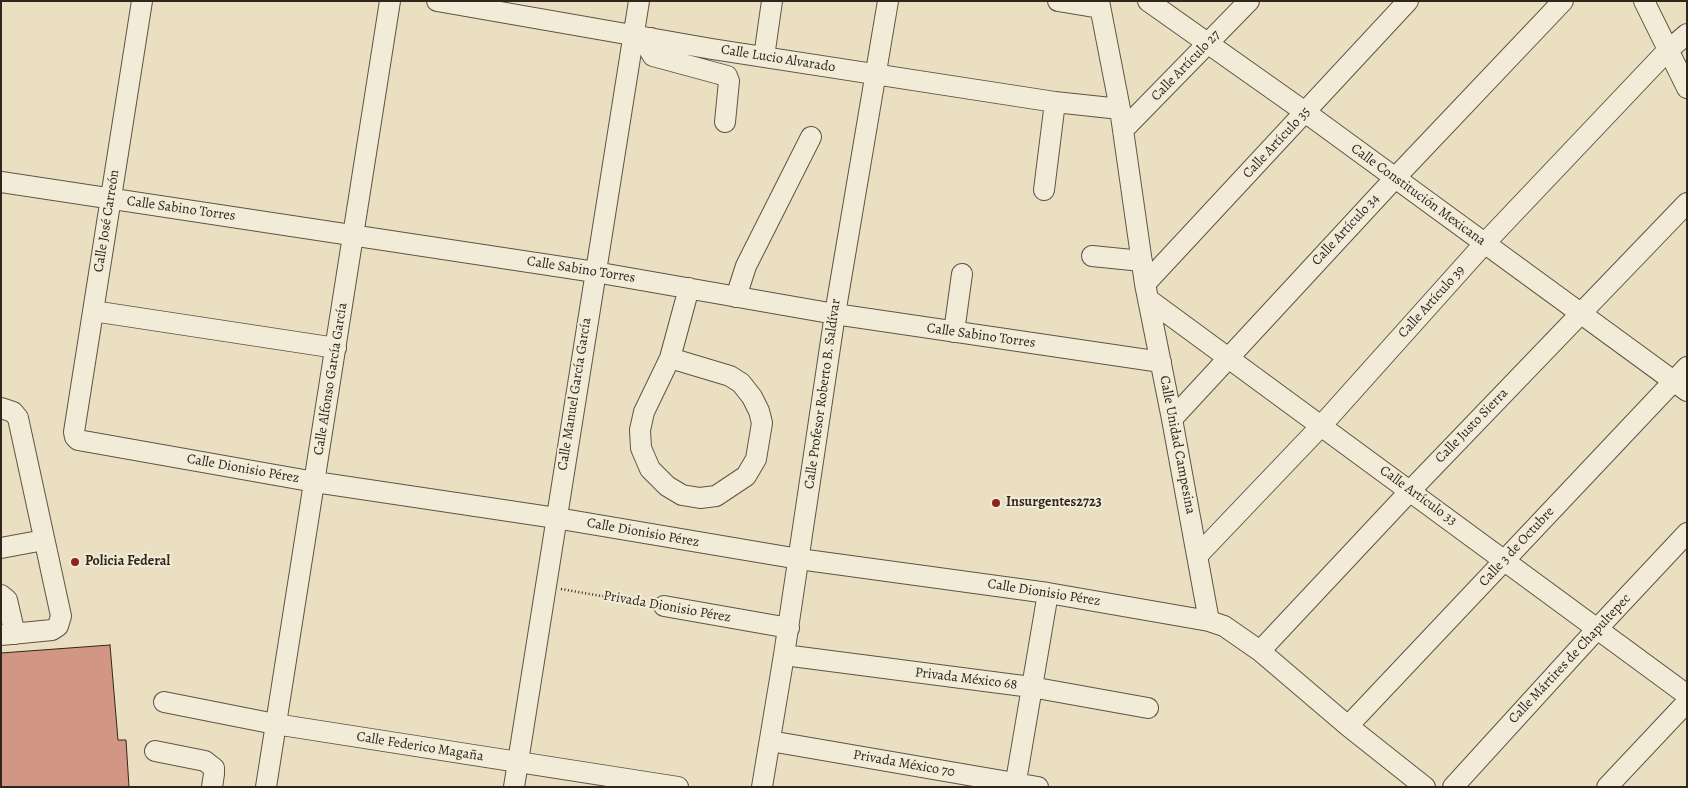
<!DOCTYPE html>
<html>
<head>
<meta charset="utf-8">
<style>
	body { margin:0 }
	#map { position:relative; width:1688px; height:788px; overflow:hidden; background:#eae0c1; font-family:Alegreya,serif }
	canvas { display:block }
	.frame { position:absolute; inset:0; border:2px solid #31261c; pointer-events:none }
</style>
</head>
<body>
<div id="map">
<canvas width="1688" height="788"></canvas>
<div class="frame"></div>
</div>
<script>
const ctx = document.querySelector('canvas').getContext('2d');
ctx.lineJoin = 'round';
function fillPath(path, color) { ctx.fillStyle = color; ctx.fill(path, 'evenodd'); }
const shape = rows => new Path2D(rows.map(r => 'M' + r).join(''));
function trace(path, color, width, dash) { ctx.strokeStyle = color; ctx.lineWidth = width; ctx.lineCap = dash ? 'butt' : 'round'; ctx.setLineDash(dash || []); ctx.stroke(path); }
function label(font, color, halo, rows, align = 'center') {
  ctx.font = font + ' Alegreya,serif'; ctx.lineWidth = 4; ctx.setLineDash([]); ctx.textBaseline = 'middle'; ctx.strokeStyle = halo; ctx.fillStyle = color; for (const [text, x, y, turn = 0] of rows) {
    ctx.save(); ctx.translate(x, y); ctx.rotate((+turn || 0) * Math.PI / 180); ctx.textAlign = isNaN(turn) ? turn : align; if (halo) ctx.strokeText(text, 0, 0); ctx.fillText(text, 0, 0); ctx.restore();
  }
}
const building = shape([
	[110,645,118,740,126,740,129,787,1,787,1,653,110,645]
]);
const path = shape([
	[561,589,647,604]
]);
const minor = shape([
	[142,1,74,432,75,437,78,440,315,482,556,518,799,559,1048,593,1209,621,1224,626,1260,651,1348,726,1425,787],
	[437,1,712,49,1055,102,1120,109],
	[1058,1,1100,8],
	[1099,1,1120,109,1145,284,1172,419,1209,621],
	[1148,1,1305,112,1687,391],
	[1644,1,1687,88],
	[651,38,650,51,653,56,727,76,729,81,725,122],
	[764,57,772,1],
	[1123,130,1249,1],
	[1,182,595,272,835,314,1161,362],
	[1044,190,1055,102],
	[1092,256,1142,261],
	[1145,284,1408,1],
	[736,297,746,266,811,137],
	[1148,299,1687,695],
	[93,311,336,348],
	[954,332,962,274],
	[670,358,644,412,640,430,641,448,650,469,667,486,682,495,700,498,716,496,746,476,756,459,762,423,759,411,752,397,741,383,730,376,670,358,689,288],
	[1,408,13,412,18,418,61,616,58,626,52,630,1,635],
	[1172,419,1395,178,1563,1],
	[1,548,44,540],
	[1198,555,1321,426,1484,244,1667,51,1687,34],
	[1,595,7,600,15,634],
	[664,606,789,628],
	[1260,651,1410,491,1687,203],
	[784,655,1031,687,1148,708],
	[164,702,275,724,678,787],
	[1348,726,1687,367],
	[770,741,1038,787],
	[155,751,205,761,210,765,214,768,214,774,212,787],
	[266,787,390,1],
	[514,787,639,1],
	[762,787,784,655,835,314,888,1],
	[1015,787,1048,593],
	[1453,787,1597,629,1687,533],
	[1607,787,1687,702]
]);
const markers = [
	[996,503,5,"#8f2418"],
	[75,562,5,"#8f2418"]
];
const streetNames = [
	["Calle Lucio Alvarado",778,59,9],
	["Calle Artículo 27",1186,66,-46],
	["Calle Artículo 35",1277,143,-47],
	["Calle Constitución Mexicana",1418,195,36],
	["Calle Sabino Torres",181,209,8],
	["Calle José Carreón",107,221,-81],
	["Calle Artículo 34",1346,230,-47],
	["Calle Sabino Torres",581,270,9],
	["Calle Artículo 39",1432,302,-48],
	["Calle Sabino Torres",981,336,8],
	["Calle Alfonso García García",331,379,-81],
	["Calle Manuel García García",575,394,-81],
	["Calle Profesor Roberto B. Saldívar",823,394,-82],
	["Calle Justo Sierra",1472,426,-46],
	["Calle Unidad Campesina",1177,445,79],
	["Calle Dionisio Pérez",243,469,10],
	["Calle Artículo 33",1418,496,36],
	["Calle Dionisio Pérez",643,533,10],
	["Calle 3 de Octubre",1517,547,-47],
	["Calle Dionisio Pérez",1044,593,9],
	["Privada Dionisio Pérez",667,607,10],
	["Calle Mártires de Chapultepec",1570,659,-47],
	["Privada México 68",966,679,7],
	["Calle Federico Magaña",420,747,9],
	["Privada México 70",904,764,10]
];
const poiNames = [
	["Insurgentes2723",1006,503],
	["Policia Federal",85,562]
];
fillPath(building, '#d29685');
trace(building, '#31261c', 1);
trace(minor, '#5f5445', 22);
trace(path, '#31261c', 2.5, [1, 2.5]);
trace(minor, '#f1ebd7', 20);
for (const [x, y, r, color] of markers) { const dot = new Path2D(); dot.arc(x, y, r, 0, 2 * Math.PI); ctx.fillStyle = color; ctx.fill(dot); trace(dot, '#f1ebd7', 2); }
label('14px', '#31261c', '#f1ebd7', streetNames);
label('bold 14px', '#31261c', '#f1ebd7', poiNames, 'left');
</script>
</body>
</html>
